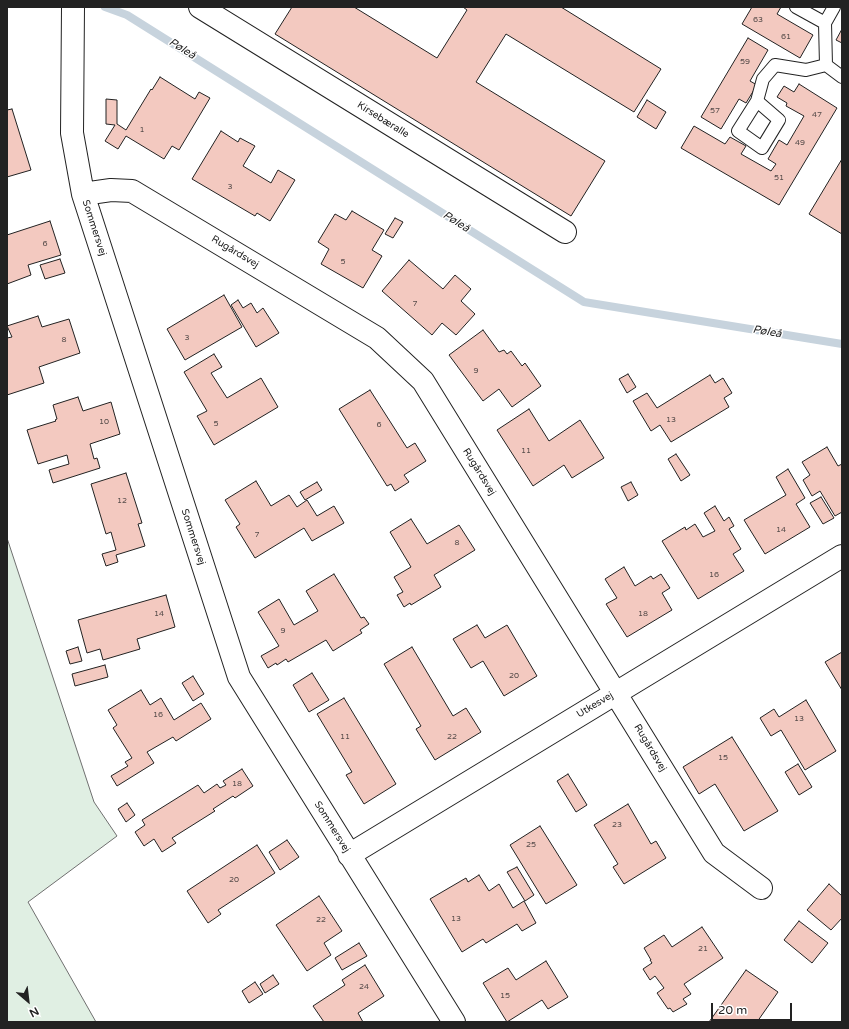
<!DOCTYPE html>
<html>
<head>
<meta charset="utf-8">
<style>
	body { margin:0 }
	#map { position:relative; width:849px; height:1029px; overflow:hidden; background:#fff; font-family:"Varela Round",sans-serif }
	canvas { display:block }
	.frame { position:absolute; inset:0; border:8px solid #222; pointer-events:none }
	.north { position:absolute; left:8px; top:981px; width:40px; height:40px; -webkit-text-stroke:3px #fff; paint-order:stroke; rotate:152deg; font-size:11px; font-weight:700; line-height:16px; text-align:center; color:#222 }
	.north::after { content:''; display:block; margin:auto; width:14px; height:18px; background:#222; clip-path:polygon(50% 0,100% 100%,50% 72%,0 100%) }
	.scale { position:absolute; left:711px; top:1003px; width:81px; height:18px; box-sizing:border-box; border:2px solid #222; border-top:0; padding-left:5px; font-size:12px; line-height:14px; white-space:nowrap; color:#222; -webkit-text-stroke:3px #fff; paint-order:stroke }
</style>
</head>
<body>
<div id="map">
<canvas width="849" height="1029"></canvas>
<div class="frame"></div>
<div class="north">N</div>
<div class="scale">20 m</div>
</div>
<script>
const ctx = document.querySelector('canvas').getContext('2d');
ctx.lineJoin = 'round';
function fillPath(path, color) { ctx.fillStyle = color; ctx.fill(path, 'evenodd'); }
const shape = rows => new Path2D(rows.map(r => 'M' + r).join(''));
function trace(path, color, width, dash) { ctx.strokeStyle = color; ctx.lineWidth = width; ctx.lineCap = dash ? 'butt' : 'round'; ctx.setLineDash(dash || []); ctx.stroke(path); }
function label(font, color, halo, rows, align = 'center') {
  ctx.font = font + ' "Varela Round",sans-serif'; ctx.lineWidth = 3; ctx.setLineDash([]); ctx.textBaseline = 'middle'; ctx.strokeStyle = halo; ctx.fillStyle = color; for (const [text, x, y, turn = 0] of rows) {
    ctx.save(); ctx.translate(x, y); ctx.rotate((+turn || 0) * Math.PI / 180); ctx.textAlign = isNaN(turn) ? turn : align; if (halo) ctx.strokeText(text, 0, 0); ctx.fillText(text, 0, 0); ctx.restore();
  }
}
const green = shape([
	[7,538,94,802,117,836,28,902,96,1022,7,1022,7,538]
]);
const stream = shape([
	[105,7,127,15,584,302,842,344]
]);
const building = shape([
	[292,7,354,7,437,58,467,10,463,7,561,7,661,69,634,112,506,34,476,82,605,161,571,216,275,34,292,7],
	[752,7,781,7,777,14,813,35,800,58,742,24,752,7],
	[842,29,842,43,836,40,842,29],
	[748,38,768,50,750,81,757,85,746,103,739,99,721,129,701,117,748,38],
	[160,77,195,99,199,92,210,98,179,150,172,146,164,159,126,136,118,149,105,141,115,125,106,124,106,99,117,100,117,124,126,130,151,89,152,90,160,77],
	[799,84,837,108,779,205,681,148,694,126,725,144,730,137,746,146,741,154,771,171,776,164,768,159,779,140,787,145,804,116,786,106,787,103,777,97,784,86,794,92,799,84],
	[647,100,666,112,656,129,637,117,647,100],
	[12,109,31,170,7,177,7,110,12,109],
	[221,131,238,142,240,138,255,146,243,166,271,183,278,170,295,180,270,221,257,213,255,216,192,179,221,131],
	[842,159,842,234,809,214,842,159],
	[352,211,384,230,372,250,382,256,363,288,321,264,329,249,318,242,335,214,346,220,352,211],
	[395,218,403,222,393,238,385,234,395,218],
	[50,221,61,255,28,265,31,275,7,284,7,235,50,221],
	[60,259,65,273,45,279,40,265,60,259],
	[409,260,443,289,455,275,471,289,461,301,475,314,456,335,442,323,432,335,382,291,409,260],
	[224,295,242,327,185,360,167,329,224,295],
	[238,300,243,308,251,303,257,313,263,308,279,333,256,347,231,305,238,300],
	[38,316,42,327,69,319,80,353,39,367,44,383,7,395,7,338,12,337,7,326,38,316],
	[483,330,499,352,504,350,507,354,511,351,522,366,525,363,541,386,512,407,499,389,483,401,449,355,483,330],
	[214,354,222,367,211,373,227,398,261,378,278,407,214,445,197,416,207,411,184,372,214,354],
	[628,374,636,387,627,393,619,379,628,374],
	[710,375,715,383,723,378,732,393,724,398,729,407,671,442,660,425,651,431,633,401,647,393,657,408,710,375],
	[370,390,407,448,415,443,426,461,404,475,409,482,395,491,391,484,387,486,339,409,370,390],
	[78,397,83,411,111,402,120,434,90,444,94,459,97,458,100,468,53,483,49,470,69,464,67,455,38,464,27,430,56,421,55,420,57,419,53,405,78,397],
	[529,409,549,441,580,420,604,458,572,478,564,465,533,486,497,430,529,409],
	[827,447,838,466,842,464,842,512,835,516,820,491,812,496,803,480,810,475,802,462,827,447],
	[676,454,690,475,681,481,668,459,676,454],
	[788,469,805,498,796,504,810,527,765,554,744,520,786,495,776,477,788,469],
	[126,473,142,523,138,524,145,546,116,555,118,562,106,566,102,554,116,550,111,532,106,534,91,484,126,473],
	[256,481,271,506,289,495,297,507,307,500,317,516,334,506,344,523,312,541,304,528,255,558,236,527,240,524,225,500,256,481],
	[317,482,322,490,305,500,300,492,317,482],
	[631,482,638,495,628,501,621,487,631,482],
	[821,497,834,518,823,524,810,503,821,497],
	[715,506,724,521,729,517,734,526,729,529,741,549,733,554,744,571,698,599,662,541,685,527,686,530,695,524,703,537,715,531,704,513,715,506],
	[411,519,427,544,459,525,475,550,434,575,441,587,411,605,410,603,404,607,397,595,403,592,394,577,411,567,390,532,411,519],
	[624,567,635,586,651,576,653,579,661,574,670,588,662,593,672,610,627,637,606,604,617,598,605,579,624,567],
	[334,574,361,618,364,617,369,624,360,630,362,633,333,651,326,640,288,662,286,659,277,665,276,663,268,668,261,656,279,646,258,612,279,599,294,625,318,611,306,591,334,574],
	[166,595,175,627,137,639,140,649,103,660,100,649,87,653,78,620,166,595],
	[477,625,485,638,507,625,537,676,504,696,483,661,471,668,453,639,477,625],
	[78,647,82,661,70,664,66,651,78,647],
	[412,647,453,716,466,708,481,732,435,760,416,729,421,726,384,664,412,647],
	[842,652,842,690,825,662,842,652],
	[105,665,108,677,75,686,72,674,105,665],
	[312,673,329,700,309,712,293,685,312,673],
	[193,676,204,694,193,701,182,683,193,676],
	[141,690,150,705,161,698,174,720,201,703,211,719,176,741,173,737,147,752,154,763,117,786,111,776,128,766,125,762,132,758,113,728,117,725,108,710,141,690],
	[344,698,396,784,364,804,346,775,352,772,317,714,344,698],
	[806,700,836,751,805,770,781,730,771,736,760,718,774,709,779,717,806,700],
	[732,737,778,811,744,831,715,784,699,794,683,767,732,737],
	[798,764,812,787,799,795,785,772,798,764],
	[242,769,253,786,235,798,233,796,213,809,215,811,172,838,176,843,162,852,154,839,144,846,135,832,145,825,142,820,198,785,204,793,217,784,220,788,226,785,223,781,242,769],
	[568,774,587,805,576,812,557,781,568,774],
	[127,803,135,815,126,822,118,809,127,803],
	[628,804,651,844,656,841,666,858,624,884,613,867,618,864,594,825,628,804],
	[540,826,577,885,546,904,510,845,540,826],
	[287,840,299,857,280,870,269,852,287,840],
	[257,845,275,873,218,910,221,914,208,923,187,891,257,845],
	[517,867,534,895,525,901,507,872,517,867],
	[479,875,489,891,499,884,513,908,524,901,536,923,522,931,517,924,486,943,483,939,462,952,430,899,466,878,468,882,479,875],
	[829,884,842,896,842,918,831,930,807,910,829,884],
	[319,896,342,931,324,943,331,955,307,971,276,925,319,896],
	[799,921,828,943,812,963,784,940,799,921],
	[702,927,723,958,684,984,691,994,683,999,687,1004,673,1012,670,1008,668,1009,657,993,664,988,655,976,650,980,643,969,652,963,650,960,651,960,644,948,664,935,672,947,702,927],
	[359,943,367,956,342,970,335,958,359,943],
	[546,961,568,997,548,1009,542,1000,507,1022,483,983,508,968,516,980,546,961],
	[365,965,384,996,358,1013,363,1022,324,1022,313,1006,345,985,342,980,365,965],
	[746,970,778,992,757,1022,709,1022,746,970],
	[273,975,279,984,265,993,260,984,273,975],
	[255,982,263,994,249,1003,242,991,255,982]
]);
const lane = shape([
	[796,7,825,23],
	[834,7,825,23,826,65,842,77],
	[757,101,738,131,762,148,779,120,757,101,763,79,775,65,806,70,826,65]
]);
const street = shape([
	[73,7,72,133,83,194,239,677,454,1022],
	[200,7,565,232],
	[83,194,111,190,132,191,377,338,423,381,714,853,761,888],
	[349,855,842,556]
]);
const numberNames = [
	["63",758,20],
	["61",786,37],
	["59",745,62],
	["57",715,111],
	["47",817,115],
	["1",142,130],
	["49",800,143],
	["51",779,178],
	["3",230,187],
	["6",45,244],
	["5",343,262],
	["7",415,304],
	["3",187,338],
	["8",64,340],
	["9",476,371],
	["13",671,420],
	["10",104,422],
	["5",216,424],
	["6",379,425],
	["11",526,451],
	["12",122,501],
	["14",781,530],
	["7",257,535],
	["8",457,543],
	["16",714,575],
	["14",159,614],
	["18",643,614],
	["9",283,631],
	["20",514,676],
	["16",158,715],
	["13",799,719],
	["11",345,737],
	["22",452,737],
	["15",723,758],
	["18",237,784],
	["23",617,825],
	["25",531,845],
	["20",234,880],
	["13",456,919],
	["22",321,920],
	["21",703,949],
	["24",364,987],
	["15",505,996]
];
const streetNames = [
	["Kirsebæralle",383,120,32],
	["Sommersvej",94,228,72],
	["Rugårdsvej",235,252,31],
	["Rugårdsvej",479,472,58],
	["Sommersvej",193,537,72],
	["Utkesvej",595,705,-31],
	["Rugårdsvej",650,748,59],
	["Sommersvej",332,827,58]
];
const waterNames = [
	["Pøleå",182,49,32],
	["Pøleå",456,222,32],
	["Pøleå",767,332,9]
];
fillPath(green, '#e0efe3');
trace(green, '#6f6f6f', 1);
trace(stream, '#c7d3dd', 8);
fillPath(building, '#f3c9c0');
trace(building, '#222', 1);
trace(lane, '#222', 14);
trace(street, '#222', 24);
trace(lane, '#fff', 12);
trace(street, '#fff', 22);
label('8px', '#564c4a', null, numberNames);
label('10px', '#222', '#fff', streetNames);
label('italic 11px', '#222', '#fff', waterNames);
</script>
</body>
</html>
